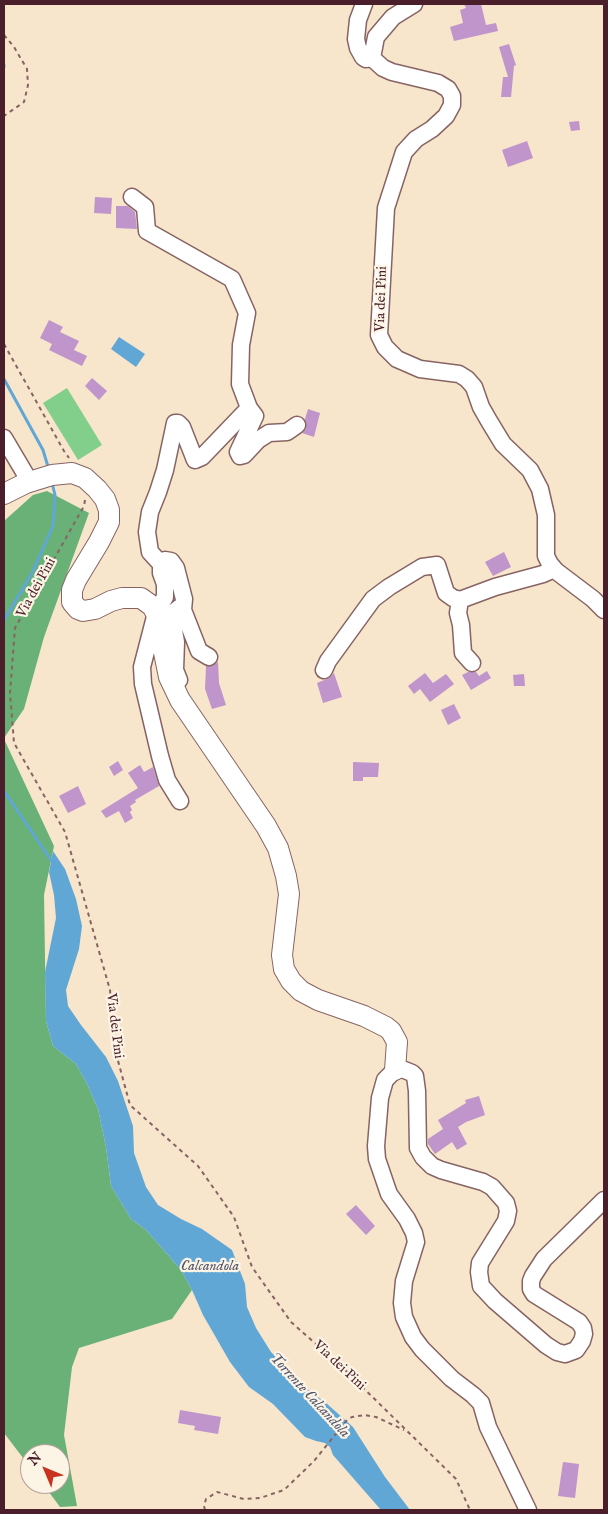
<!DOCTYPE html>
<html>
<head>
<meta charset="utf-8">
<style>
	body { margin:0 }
	#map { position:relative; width:608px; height:1514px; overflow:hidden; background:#f7e5cc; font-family:"IM FELL English",serif }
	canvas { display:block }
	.frame { position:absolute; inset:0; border:5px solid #4a1f2b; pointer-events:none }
	.north { position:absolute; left:20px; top:1444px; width:50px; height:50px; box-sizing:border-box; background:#fcf5e5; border:1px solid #b59f9b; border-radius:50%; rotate:315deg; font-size:14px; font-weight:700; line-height:20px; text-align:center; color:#4a1f2b }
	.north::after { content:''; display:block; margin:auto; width:18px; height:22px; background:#c8321e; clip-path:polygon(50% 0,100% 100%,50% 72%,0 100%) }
</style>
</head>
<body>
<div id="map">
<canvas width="608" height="1514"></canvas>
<div class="frame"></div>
<div class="north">N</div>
</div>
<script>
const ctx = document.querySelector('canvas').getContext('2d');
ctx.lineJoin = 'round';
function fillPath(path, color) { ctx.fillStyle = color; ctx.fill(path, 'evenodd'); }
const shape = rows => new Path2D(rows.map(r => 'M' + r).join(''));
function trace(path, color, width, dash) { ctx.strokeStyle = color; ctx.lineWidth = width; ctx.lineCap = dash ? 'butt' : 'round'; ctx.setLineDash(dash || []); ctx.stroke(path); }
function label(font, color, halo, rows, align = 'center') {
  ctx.font = font + ' "IM FELL English",serif'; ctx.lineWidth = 4.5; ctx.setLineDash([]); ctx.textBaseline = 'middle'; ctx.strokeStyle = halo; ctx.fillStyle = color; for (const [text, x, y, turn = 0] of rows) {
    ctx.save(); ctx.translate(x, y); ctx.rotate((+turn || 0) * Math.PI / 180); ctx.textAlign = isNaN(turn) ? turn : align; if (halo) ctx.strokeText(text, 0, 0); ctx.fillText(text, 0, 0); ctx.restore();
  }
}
const green = shape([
	[67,388,102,445,78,460,43,403]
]);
const forest = shape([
	[47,491,89,513,44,637,24,709,4,738,4,521,33,495],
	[4,739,54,846,44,895,46,1021,53,1046,76,1064,87,1084,98,1109,106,1147,111,1186,131,1219,146,1230,181,1270,192,1290,172,1319,79,1348,72,1367,64,1435,77,1506,60,1507,43,1484,60,1484,60,1454,30,1454,30,1467,4,1433]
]);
const water = shape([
	[119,337,145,354,136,367,111,349],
	[53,851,65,869,76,899,82,926,79,949,66,990,68,1006,81,1025,106,1057,118,1081,133,1126,134,1153,146,1187,158,1205,181,1219,202,1229,232,1250,245,1284,247,1307,256,1328,271,1352,306,1388,326,1403,353,1427,385,1477,410,1510,381,1510,333,1455,330,1447,325,1443,316,1441,305,1437,273,1404,249,1387,230,1362,203,1315,192,1290,181,1270,146,1230,131,1219,111,1186,106,1147,98,1109,87,1084,76,1064,53,1046,46,1021,45,972,56,918,54,895,49,872]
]);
const stream = shape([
	[4,65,4,67],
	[4,379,43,450,49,470],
	[4,620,32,573,53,526,55,495,52,483],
	[4,791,53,863]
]);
const building = shape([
	[464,4,481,4,486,25,496,23,498,31,454,41,450,27,463,23,460,10,466,8],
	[509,44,516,65,514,66,511,97,501,97,503,77,508,77,499,47],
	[579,121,580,130,571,131,569,122],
	[527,141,533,158,508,167,502,150],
	[95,197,112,198,111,214,94,213],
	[116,206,128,206,135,212,137,229,116,228],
	[49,320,63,327,60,332,79,341,74,350,87,356,82,366,49,350,52,344,40,338],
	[92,378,107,391,99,400,85,386],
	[308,409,320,413,314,437,302,433,306,429,305,419],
	[504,552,511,567,493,576,485,562],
	[218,662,219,683,226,705,212,709,205,689,206,666,213,666],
	[487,671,491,678,471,690,462,675,468,672,476,672,479,676],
	[334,673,342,697,323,703,317,683,329,678],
	[425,673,433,683,446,674,454,684,430,702,420,689,414,694,408,686],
	[524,674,525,686,514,686,513,675],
	[454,704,461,718,448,725,441,710],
	[118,761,123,770,114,776,109,767],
	[353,762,379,763,378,777,363,777,363,781,353,781],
	[140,765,144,772,153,767,159,786,135,800,136,802,130,806,132,810,130,812,133,818,125,823,119,811,106,818,101,811,138,788,128,773],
	[78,786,86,804,68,813,59,796],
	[479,1096,485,1115,466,1122,458,1127,467,1144,457,1150,452,1142,435,1154,428,1144,428,1139,443,1129,438,1120,466,1103,465,1100],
	[356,1205,375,1226,366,1235,346,1214],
	[180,1410,221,1417,218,1434,194,1430,195,1426,178,1423],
	[563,1462,579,1464,575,1498,558,1496]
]);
const path = shape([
	[4,35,14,47,27,69,28,85,24,102,4,116],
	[4,344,64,451,69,458],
	[85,500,84,506,15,628,10,693,14,743,65,832,110,990,114,1046,130,1105,198,1166,234,1217,252,1267,291,1322,343,1368,456,1479,470,1510],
	[205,1510,204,1506,206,1499,217,1492,244,1499,260,1498,284,1490,314,1461,347,1420,352,1417,365,1415,376,1417,404,1430]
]);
const minor = shape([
	[364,4,358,20,356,39,358,48,363,57,366,59,372,58],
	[414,4,393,17,376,37,372,58,383,68,392,72,438,83,448,89,452,96,452,105,446,116,432,129,416,139,404,152,396,177,386,208,379,335,385,347,397,359,420,369,459,374,467,379,474,387,481,407,489,421,503,444,530,470,540,489,546,515,546,556,550,564,556,571,593,599,604,610],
	[132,197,145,207,147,231,232,279,247,313,241,345,240,384,249,408],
	[4,438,30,482],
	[161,564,150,552,147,532,150,512,158,492,165,470,175,423,178,423,182,427,195,460,202,457,249,408,255,416,238,452,240,456,244,455,258,440,269,433,287,432,297,425],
	[460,600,458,613,461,625,463,653,472,663],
	[324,670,328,661,373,599,389,587,422,567,437,565,446,593,453,598,460,600,495,587,543,574,554,569],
	[179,680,175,670,176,642,172,618,173,613,179,608,183,607],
	[180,801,167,780,160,756,143,684,142,667,156,613,165,597,165,584,161,573,161,564,165,560,171,561,176,568,184,599,183,610,199,651,209,657],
	[528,1510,488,1427,481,1403,473,1395,452,1379,422,1349,413,1337,404,1317,402,1303,404,1281,416,1242,414,1233,407,1219,389,1194,377,1159,376,1146,380,1098,385,1080,395,1070,402,1069,412,1073,415,1076,417,1091,418,1148,423,1157,432,1166,441,1170,483,1182,492,1187,506,1203,508,1211,506,1221,480,1263,479,1272,481,1286,495,1301,546,1345,557,1352,565,1354,576,1350,582,1341,584,1334,583,1328,579,1322,534,1294,531,1289,531,1281,533,1276,544,1259,604,1200]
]);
const major = shape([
	[4,494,26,483,52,475,72,473,85,478,97,489,105,499,109,510,109,522,99,542,76,580,72,590,72,602,78,609,83,611,95,609,111,601,122,598,141,598,152,606,156,613,169,677,180,700,266,826,278,848,286,876,289,894,282,955,284,969,291,981,301,991,318,1000,364,1016,386,1027,391,1031,397,1042,395,1070]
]);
const streetNames = [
	["Via dei Pini",382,299,-88],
	["Via dei Pini",37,588,-61],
	["Via dei Pini",114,1026,83],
	["Via dei Pini",339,1366,43]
];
const waterNames = [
	["Calcandola",210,1267],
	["Torrente Calcandola",309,1396,47]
];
fillPath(green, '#82ce8b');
fillPath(forest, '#69b177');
fillPath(water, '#60a7d6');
trace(stream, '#60a7d6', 3);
fillPath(building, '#bf95cb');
trace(minor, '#876463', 19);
trace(major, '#876463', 22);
trace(path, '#876463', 2, [4, 4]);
trace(minor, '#fff', 16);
trace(major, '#fff', 20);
label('14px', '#4a1f2b', '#fcf5e5', streetNames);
label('italic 15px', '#53556f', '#fcf5e5', waterNames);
</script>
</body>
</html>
